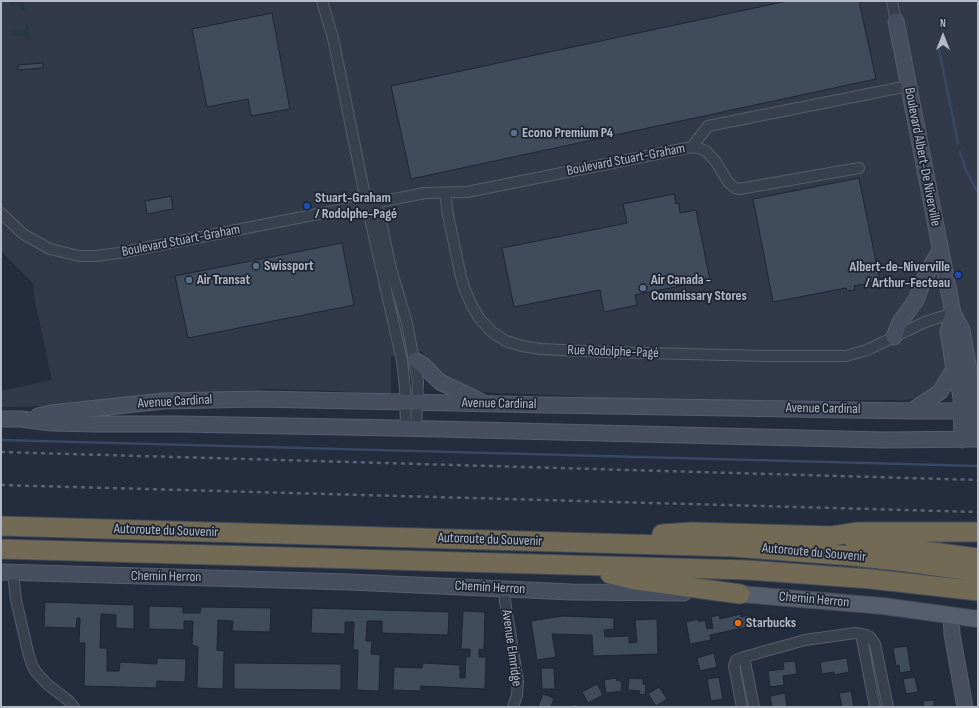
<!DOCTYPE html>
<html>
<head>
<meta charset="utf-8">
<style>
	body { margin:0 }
	#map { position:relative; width:979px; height:708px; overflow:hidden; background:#242d3d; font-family:"Sofia Sans Condensed",sans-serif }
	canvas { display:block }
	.frame { position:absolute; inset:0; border:2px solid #b4bac8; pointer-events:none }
	.north { position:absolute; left:923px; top:16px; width:40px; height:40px; -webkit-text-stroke:3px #1d2432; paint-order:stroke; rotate:0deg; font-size:11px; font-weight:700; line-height:16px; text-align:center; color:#b4bac8 }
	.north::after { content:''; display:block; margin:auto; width:14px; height:18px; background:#b4bac8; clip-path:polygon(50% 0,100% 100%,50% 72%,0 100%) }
</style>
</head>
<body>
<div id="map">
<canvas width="979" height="708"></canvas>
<div class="frame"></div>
<div class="north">N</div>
</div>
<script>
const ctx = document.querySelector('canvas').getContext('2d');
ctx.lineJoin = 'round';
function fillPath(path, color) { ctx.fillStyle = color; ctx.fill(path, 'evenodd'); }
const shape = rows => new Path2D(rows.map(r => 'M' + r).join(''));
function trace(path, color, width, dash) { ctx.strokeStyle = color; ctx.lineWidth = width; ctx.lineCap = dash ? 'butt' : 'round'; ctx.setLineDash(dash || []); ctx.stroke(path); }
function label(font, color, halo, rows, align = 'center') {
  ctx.font = font + ' "Sofia Sans Condensed",sans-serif'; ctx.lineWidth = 3.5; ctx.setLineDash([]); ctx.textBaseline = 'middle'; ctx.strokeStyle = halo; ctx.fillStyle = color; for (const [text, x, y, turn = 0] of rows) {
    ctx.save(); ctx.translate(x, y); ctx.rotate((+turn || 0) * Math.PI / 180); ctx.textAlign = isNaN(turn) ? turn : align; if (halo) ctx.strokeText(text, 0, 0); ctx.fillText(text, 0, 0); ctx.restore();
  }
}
const airport = shape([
	[1,1,978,1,978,367,975,360,946,366,945,374,942,383,916,399,904,400,834,400,774,404,623,401,560,395,499,393,483,392,469,389,443,377,427,360,422,351,391,356,391,395,336,391,266,389,220,393,161,393,67,406,1,407,1,391,52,380,35,301,33,283,1,251]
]);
const green = shape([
	[23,1,25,11,21,11,21,5,10,6,10,2],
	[26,24,28,24,31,40,27,41,26,35,13,36,13,31,26,30]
]);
const stream = shape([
	[938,45,958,143],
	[960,152,966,170,978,193],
	[1,440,978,466]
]);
const building = shape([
	[787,1,859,1,876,79,411,179,391,86,787,1],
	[272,13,290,109,251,116,248,99,207,107,192,29,272,13],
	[43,63,43,68,18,70,18,65,43,63],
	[859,178,880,281,854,286,855,290,847,291,846,288,773,302,753,199,859,178],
	[674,194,676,204,679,203,680,213,696,210,710,280,635,295,637,305,604,312,600,290,514,307,502,248,627,223,623,204,674,194],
	[171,196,173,209,147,214,145,201,171,196],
	[342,243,354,305,188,338,175,276,342,243],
	[45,602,134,605,134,629,116,628,116,615,101,614,100,648,107,648,107,671,119,671,120,662,157,664,157,658,186,659,185,682,157,681,156,688,84,686,85,643,79,643,80,618,77,618,76,628,44,627,45,602],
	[149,606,183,607,183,613,200,613,201,607,271,608,270,632,232,631,233,621,218,620,217,650,224,651,223,689,197,688,198,647,192,645,193,621,184,621,184,630,149,629,149,606],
	[312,608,449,612,448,635,382,633,382,621,367,621,366,641,372,641,371,654,380,655,379,691,357,690,358,650,353,650,354,622,345,622,345,634,311,633,312,608],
	[463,611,485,612,484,650,479,649,479,657,486,657,485,689,421,686,420,691,393,690,394,667,422,668,423,663,460,665,460,678,465,678,466,657,470,657,470,649,461,649,463,611],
	[741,614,741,617,750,615,752,626,710,635,711,640,690,644,686,622,698,619,699,622,705,620,707,629,713,628,711,617,719,615,720,619,741,614],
	[562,616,614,618,614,629,604,630,605,637,629,636,629,643,637,642,635,620,657,619,658,654,593,656,592,635,552,634,556,657,537,660,531,621,562,616],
	[907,646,911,671,900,673,899,665,896,666,893,648,907,646],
	[714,653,717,667,700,671,697,658,714,653],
	[847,658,849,672,834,675,834,672,822,674,820,662,847,658],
	[795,661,797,674,783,676,784,685,770,687,768,671,784,669,783,662,795,661],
	[234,663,341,664,341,690,234,689,234,663],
	[541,668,554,668,555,689,542,689,541,668],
	[719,677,723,699,711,701,707,679,719,677],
	[915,677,918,692,906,694,903,679,915,677],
	[616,678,617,681,621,680,622,691,606,693,604,680,616,678],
	[629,678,643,679,643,684,646,684,645,695,639,694,640,691,628,690,629,678],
	[597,684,603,695,588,703,582,692,597,684],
	[659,687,667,699,656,706,648,694,659,687],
	[851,691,854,707,842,707,839,693,851,691],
	[785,693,787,707,772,707,770,696,785,693],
	[543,694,554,698,551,707,538,707,543,694],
	[934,700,934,706,924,707,923,701,934,700],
	[573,704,584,707,572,707,573,704]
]);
const street = shape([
	[322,1,333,38,364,191,379,212,391,269,407,323,418,382,416,428],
	[892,1,896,21],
	[692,147,708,126,908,86],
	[445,193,448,215,461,277,465,290,472,306,480,319,492,332,506,341,522,346,541,349,606,352,765,356,846,356,867,350,925,322,953,313],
	[371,203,369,214,402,361,405,388,406,428],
	[1,213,23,234,50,249,79,256,96,256,119,253,425,193,467,192,692,147,698,148,706,151,716,162,728,182,735,188,739,189,859,168],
	[13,573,16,600,28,652,32,665,36,672,47,684,69,701,74,707],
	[504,588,505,601,518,681,517,695,513,707],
	[861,634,875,707],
	[744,657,754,707],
	[742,707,734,666,736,660,744,657,805,640,855,633,866,635,870,637,875,644,888,707]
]);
const secondary = shape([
	[896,21,953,313,962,330,974,399,972,418,973,439],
	[953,313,948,332,954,369,959,386,961,399,962,440],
	[894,337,900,322,916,300,924,279,940,250],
	[415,360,423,365,440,382,480,401],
	[911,411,940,392,954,369],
	[38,416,51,413,164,401,258,399,547,405,911,411,949,411,978,410],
	[1,419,21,419,51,423,96,424,179,424,396,428,883,440,978,439],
	[1,572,349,582,572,592,684,593],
	[951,615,952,634,965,707]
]);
const primary = shape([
	[740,594,883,606,978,619]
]);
const highway = shape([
	[1,526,733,547,852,556,907,562,978,572],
	[662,534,692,532,832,536,857,532,978,532],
	[855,542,978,558],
	[1,549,748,570,871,579,978,591],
	[610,574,636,580,740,594]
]);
const rail = shape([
	[1,452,978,480],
	[1,485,978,512]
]);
const markers = [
	[514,133,4,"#5c6f8a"],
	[307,206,4,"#1a4fb4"],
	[256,266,4,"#5c6f8a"],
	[958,275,4,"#1a4fb4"],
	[189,280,4,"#5c6f8a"],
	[643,288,4,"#5c6f8a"],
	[738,623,4,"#e8710a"]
];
const poiNames = [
	["Econo Premium P4",522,133],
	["Stuart-Graham",315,198],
	["/ Rodolphe-Pagé",315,214],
	["Swissport",264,266],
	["Albert-de-Niverville",950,267,"right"],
	["/ Arthur-Fecteau",950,283,"right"],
	["Air Transat",197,280],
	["Air Canada -",651,280],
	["Commissary Stores",651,296],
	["Starbucks",746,623]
];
const streetNames = [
	["Boulevard Albert-De Niverville",922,157,79],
	["Boulevard Stuart-Graham",626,160,-11],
	["Boulevard Stuart-Graham",181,241,-11],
	["Rue Rodolphe-Pagé",613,352,2],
	["Avenue Cardinal",175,402,-3],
	["Avenue Cardinal",499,404,1],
	["Avenue Cardinal",823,409,1],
	["Autoroute du Souvenir",166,531,2],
	["Autoroute du Souvenir",490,540,2],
	["Autoroute du Souvenir",814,553,5],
	["Chemin Herron",166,577,1],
	["Chemin Herron",490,588,3],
	["Chemin Herron",814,600,5],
	["Avenue Elmridge",511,648,82]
];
fillPath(airport, '#323a4a');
fillPath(green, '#26393e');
trace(stream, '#394764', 2.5);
fillPath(building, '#404b5c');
trace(building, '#1f2634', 1);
trace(street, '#565d6b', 12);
trace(secondary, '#565d6b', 17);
trace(primary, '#414856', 18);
trace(highway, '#434a58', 21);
trace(street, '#383f4d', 10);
trace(secondary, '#464e60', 15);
trace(primary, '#565e6d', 16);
trace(highway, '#736a55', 19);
trace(rail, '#5a6374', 2.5, [4, 4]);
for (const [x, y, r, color] of markers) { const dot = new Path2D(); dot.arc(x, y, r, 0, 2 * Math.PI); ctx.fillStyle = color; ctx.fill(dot); trace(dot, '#1d2432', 1.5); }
label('bold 14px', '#b4bac8', '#1d2432', poiNames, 'left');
label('14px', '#b4bac8', '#1d2432', streetNames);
</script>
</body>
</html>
